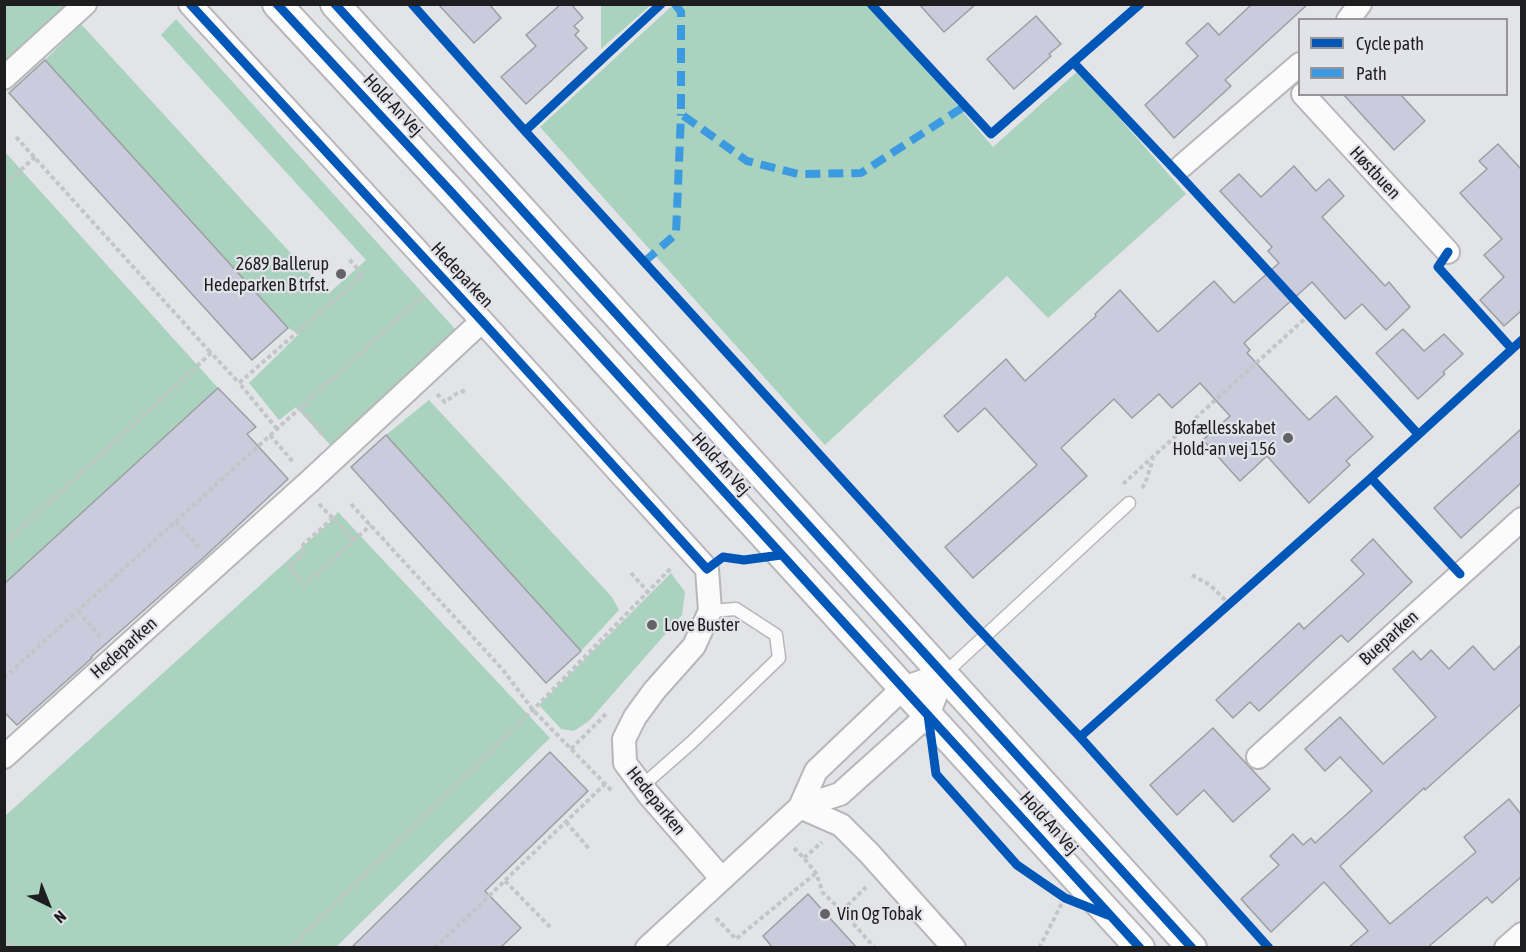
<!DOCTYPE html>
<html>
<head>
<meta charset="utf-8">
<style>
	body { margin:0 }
	#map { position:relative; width:1526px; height:952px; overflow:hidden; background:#e3e4e8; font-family:"Asap Condensed",sans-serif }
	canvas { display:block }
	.frame { position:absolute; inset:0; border:6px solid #1e1e21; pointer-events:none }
	.legend { position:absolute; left:1298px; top:18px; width:210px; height:78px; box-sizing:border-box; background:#e2e3e9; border:2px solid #949499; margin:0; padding:8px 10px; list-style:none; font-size:18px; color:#1e1e21 }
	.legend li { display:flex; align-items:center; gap:12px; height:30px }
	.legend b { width:30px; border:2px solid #949499 }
	.north { position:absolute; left:18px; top:874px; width:60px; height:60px; -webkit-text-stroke:4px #e2e3e9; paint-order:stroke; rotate:137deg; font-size:16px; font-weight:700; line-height:24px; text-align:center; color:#1e1e21 }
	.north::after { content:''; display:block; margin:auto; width:21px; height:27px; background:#1e1e21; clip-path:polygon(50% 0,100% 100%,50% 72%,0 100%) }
</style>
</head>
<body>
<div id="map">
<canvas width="1526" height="952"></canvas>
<div class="frame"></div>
<ul class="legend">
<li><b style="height:8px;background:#0057b8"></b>Cycle path</li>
<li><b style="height:8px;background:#3c9be0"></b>Path</li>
</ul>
<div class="north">N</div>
</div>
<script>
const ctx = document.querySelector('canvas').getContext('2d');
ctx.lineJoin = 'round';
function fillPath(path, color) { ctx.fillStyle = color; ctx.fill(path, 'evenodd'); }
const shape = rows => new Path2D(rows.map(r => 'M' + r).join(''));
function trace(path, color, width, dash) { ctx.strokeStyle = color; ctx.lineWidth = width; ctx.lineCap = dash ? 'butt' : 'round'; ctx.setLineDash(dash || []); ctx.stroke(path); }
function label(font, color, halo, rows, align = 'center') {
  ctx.font = font + ' "Asap Condensed",sans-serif'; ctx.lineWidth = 4.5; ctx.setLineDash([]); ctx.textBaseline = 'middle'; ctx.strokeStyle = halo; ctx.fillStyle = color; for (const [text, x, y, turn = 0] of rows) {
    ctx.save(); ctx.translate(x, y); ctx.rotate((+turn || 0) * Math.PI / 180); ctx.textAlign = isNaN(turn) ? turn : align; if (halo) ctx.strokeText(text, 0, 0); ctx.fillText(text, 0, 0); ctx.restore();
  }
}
const green = shape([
	[8,4,71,5,5,64,4,8],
	[601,5,601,4,651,5,601,49],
	[673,5,872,5,993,147,1078,71,1186,194,1048,318,1007,276,825,445,540,127],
	[176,19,455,329,331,446,296,407,279,420,249,383,299,334,288,328,45,60,81,24,328,294,366,260,161,35],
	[5,152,218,388,5,584],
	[429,400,612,597,619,610,581,651,386,435],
	[338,512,550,738,336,947,5,947,5,816,330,522],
	[671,573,685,592,682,615,589,721,574,731,561,729,539,705]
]);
const building = shape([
	[438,4,489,4,501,18,474,43,438,4],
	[561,4,571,4,583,18,574,26,579,31,575,35,587,48,526,104,501,77,536,46,526,35,561,4],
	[919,4,976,4,944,32,919,4],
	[1252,4,1308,4,1225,80,1231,86,1174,138,1145,105,1198,56,1186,43,1208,23,1219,35,1252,4],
	[1036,16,1061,44,1049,54,1051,56,1014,89,987,59,1036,16],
	[45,60,288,328,252,360,9,93,45,60],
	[1343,94,1400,94,1425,121,1394,150,1343,94],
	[1498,144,1521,169,1521,311,1504,326,1480,300,1504,277,1484,255,1502,239,1460,193,1487,169,1479,161,1498,144],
	[1294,166,1316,191,1329,179,1344,196,1322,217,1385,286,1389,282,1410,307,1386,330,1362,304,1345,319,1312,282,1244,343,1250,350,1247,353,1309,420,1336,396,1373,437,1346,461,1350,465,1309,503,1267,456,1240,481,1203,440,1230,416,1200,383,1172,408,1159,394,1132,418,1114,399,1061,448,1087,476,973,578,945,547,1037,465,985,408,958,432,944,416,1006,359,1025,381,1096,316,1095,314,1120,290,1158,332,1214,281,1234,303,1279,263,1268,251,1272,247,1220,191,1239,174,1261,197,1294,166],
	[1403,329,1424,351,1444,334,1463,354,1443,372,1445,374,1418,399,1376,353,1403,329],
	[218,388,256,427,247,434,288,479,202,559,91,657,92,658,17,725,4,712,4,584,218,388],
	[1521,429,1521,483,1461,538,1434,508,1521,429],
	[386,435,581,651,546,683,351,467,386,435],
	[1373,539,1412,582,1348,642,1341,635,1259,711,1250,702,1233,718,1216,700,1299,623,1304,629,1364,574,1351,560,1373,539],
	[1521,645,1521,704,1425,790,1424,788,1340,866,1390,924,1476,852,1464,837,1509,799,1521,814,1521,877,1492,903,1487,897,1427,948,1348,948,1368,931,1324,882,1271,932,1241,899,1279,865,1270,856,1293,834,1303,845,1311,838,1315,843,1372,791,1340,757,1325,771,1305,749,1340,717,1383,764,1436,717,1393,669,1413,651,1421,660,1431,650,1449,669,1473,646,1494,670,1521,645],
	[1213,728,1270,789,1233,822,1204,790,1177,815,1150,785,1213,728],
	[550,752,588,791,485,891,521,928,500,948,351,948,550,752],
	[808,894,857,948,773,948,763,936,808,894]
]);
const path = shape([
	[16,137,211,353],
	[4,185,35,157],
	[437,394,445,402,456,394,466,390],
	[300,408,323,435],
	[277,429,239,383,363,275,349,259],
	[270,435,293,462],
	[1123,484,1309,315],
	[1142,488,1145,484,1153,459],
	[319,504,354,540],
	[351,504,503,670,533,710,613,792],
	[333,518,303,545,303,554,289,566,304,585,371,525],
	[176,522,199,547],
	[4,544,211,353,239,383],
	[631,573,648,592],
	[1192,575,1210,585,1229,604],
	[78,611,100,637],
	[4,678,425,294],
	[571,749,608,712],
	[566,822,590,850],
	[794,848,804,858,816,873,823,893,842,911,875,948],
	[804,858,822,842],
	[505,881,551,928],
	[842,911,866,887],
	[716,918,736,939,816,873],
	[4,937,14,948],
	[290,948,533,710,672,567],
	[435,948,605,784],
	[1039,948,1062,903]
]);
const service = shape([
	[944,674,1129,503],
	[642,786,692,742,779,658,776,635,736,609,710,611]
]);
const minor = shape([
	[190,4,482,321,707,569,710,611,694,646,654,691,635,717,624,739,625,763,649,795,722,879],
	[1348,20,1360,4],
	[4,78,85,4],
	[1303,94,1448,252],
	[1182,166,1300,64],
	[4,757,310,481,482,321],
	[1258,757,1522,519],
	[800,807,841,825,869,853,954,948],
	[800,807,840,794,928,715,944,674],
	[647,948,800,807,816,771,903,688,944,674],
	[1506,948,1522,934]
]);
const tertiary = shape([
	[277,4,454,195,1140,948],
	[335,4,1192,948]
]);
const quiet = shape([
	[675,4,681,12,681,114,747,161,798,174,861,173,965,106],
	[644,262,676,234,681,114]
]);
const cycleway = shape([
	[190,4,482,321,707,569,723,557,744,560,781,555],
	[277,4,454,195,1140,948],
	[335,4,1192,948],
	[412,4,525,131,970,620,1080,737,1269,948],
	[871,4,991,134,1140,4],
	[1073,62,1176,171,1418,434],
	[525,131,661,4],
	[1448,252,1438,267,1512,349],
	[1371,478,1460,574],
	[928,715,936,774,1017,865,1065,898,1108,915],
	[1080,737,1371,478,1522,340]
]);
const markers = [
	[341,274,6,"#636367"],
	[1288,438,6,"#636367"],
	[652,625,6,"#636367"],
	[825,914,6,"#636367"]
];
const streetNames = [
	["Hold-An Vej",393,105,47],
	["Høstbuen",1375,173,47],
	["Hedeparken",462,275,47],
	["Hold-An Vej",721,464,48],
	["Bueparken",1389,638,-42],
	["Hedeparken",124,648,-42],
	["Hedeparken",656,801,51],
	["Hold-An Vej",1049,823,48]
];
const poiNames = [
	["2689 Ballerup",329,264],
	["Hedeparken B trfst.",329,285],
	["Bofællesskabet",1276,428],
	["Hold-an vej 156",1276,449],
	["Love Buster",664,625,"left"],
	["Vin Og Tobak",837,914,"left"]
];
fillPath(green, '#a9d2bf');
fillPath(building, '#cacbdc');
trace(building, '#9d9ea0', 1.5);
trace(service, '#b7b7ba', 15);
trace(minor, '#b7b7ba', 26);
trace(tertiary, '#b7b7ba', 32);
trace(path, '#c4c5c6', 4, [4.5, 3]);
trace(service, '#fbfbfc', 12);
trace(minor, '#fbfbfc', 22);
trace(tertiary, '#fbfbfc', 28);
trace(quiet, '#3c9be0', 8, [15, 8]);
trace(cycleway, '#0057b8', 9);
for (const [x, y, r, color] of markers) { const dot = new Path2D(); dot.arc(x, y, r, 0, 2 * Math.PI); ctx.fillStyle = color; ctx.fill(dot); trace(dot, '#e2e3e9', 2); }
label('18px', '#1e1e21', '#e2e3e9', streetNames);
label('18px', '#1e1e21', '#e2e3e9', poiNames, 'right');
</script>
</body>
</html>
